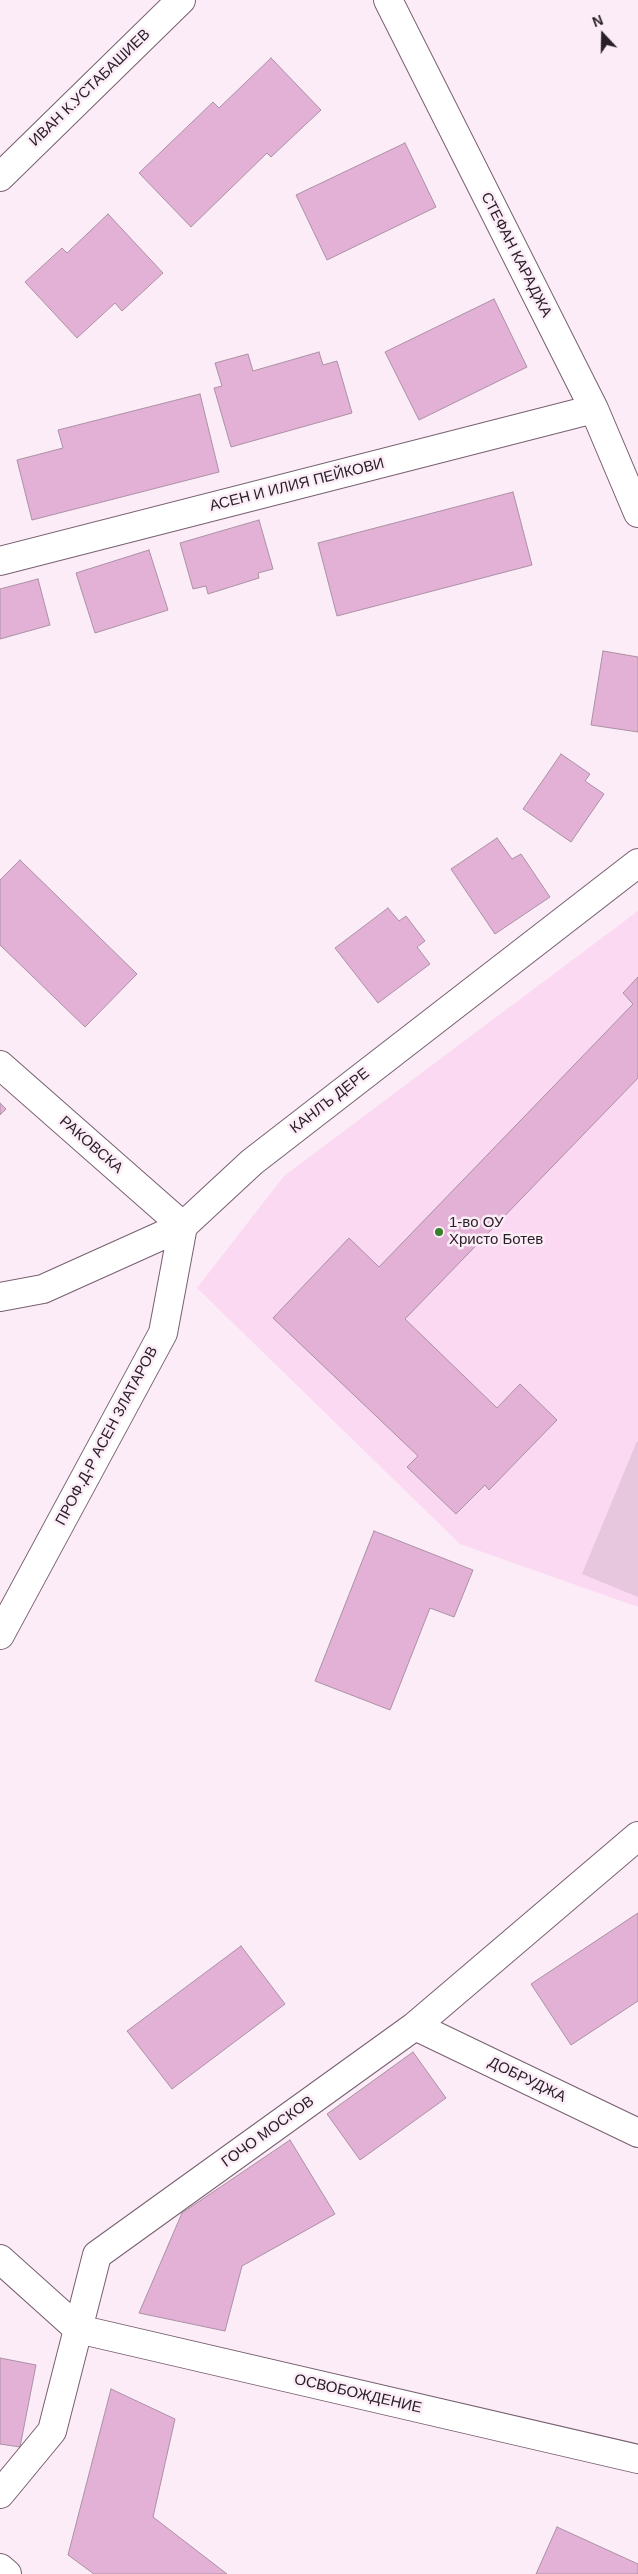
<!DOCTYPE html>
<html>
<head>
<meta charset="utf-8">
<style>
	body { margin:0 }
	#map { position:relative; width:638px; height:2574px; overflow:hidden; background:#fcecf7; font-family:Helvetica,sans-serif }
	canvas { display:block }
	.north { position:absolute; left:578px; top:10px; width:50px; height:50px; -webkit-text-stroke:4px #fcecf7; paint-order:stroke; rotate:339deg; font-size:14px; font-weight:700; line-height:20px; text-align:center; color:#291f26 }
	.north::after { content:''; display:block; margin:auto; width:18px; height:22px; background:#291f26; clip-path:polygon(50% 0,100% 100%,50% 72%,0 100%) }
</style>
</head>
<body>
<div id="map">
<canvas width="638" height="2574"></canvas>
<div class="north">N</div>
</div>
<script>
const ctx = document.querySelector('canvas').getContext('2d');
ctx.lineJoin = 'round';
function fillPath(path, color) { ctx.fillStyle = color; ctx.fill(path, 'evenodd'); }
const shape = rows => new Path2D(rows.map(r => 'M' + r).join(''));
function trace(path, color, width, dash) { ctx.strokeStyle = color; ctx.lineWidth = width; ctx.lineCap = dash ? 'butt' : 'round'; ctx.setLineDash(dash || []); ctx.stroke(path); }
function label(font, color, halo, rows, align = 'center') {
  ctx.font = font + ' Helvetica,sans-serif'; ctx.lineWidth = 5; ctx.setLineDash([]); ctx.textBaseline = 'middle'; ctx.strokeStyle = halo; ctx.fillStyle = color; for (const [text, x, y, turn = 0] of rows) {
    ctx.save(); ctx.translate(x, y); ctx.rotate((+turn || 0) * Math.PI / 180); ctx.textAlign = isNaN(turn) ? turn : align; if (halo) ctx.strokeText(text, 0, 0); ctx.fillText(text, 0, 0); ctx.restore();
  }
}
const built = shape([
	[638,911,638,1607,460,1544,197,1288,284,1176]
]);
const green = shape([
	[637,1441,638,1442,638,1597,582,1574]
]);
const building = shape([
	[271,58,321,110,271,157,267,153,191,227,139,173,213,102,219,108,271,58],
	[405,143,436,207,327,260,296,195,405,143],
	[108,214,163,273,122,311,115,303,77,338,25,282,62,248,67,253,108,214],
	[494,299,527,367,419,420,385,352,494,299],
	[319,352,323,365,337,361,352,413,231,447,214,388,222,386,215,363,248,354,253,371,319,352],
	[200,394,219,472,32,520,17,460,63,448,58,430,200,394],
	[513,492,532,565,337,616,318,543,513,492],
	[259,520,273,569,258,573,259,578,208,594,206,586,193,589,180,543,259,520],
	[149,550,168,610,95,633,76,573,149,550],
	[38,579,50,625,0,639,0,589,38,579],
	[603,651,638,657,638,732,591,725,603,651],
	[561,754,590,774,585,781,604,794,571,842,523,809,561,754],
	[497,838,512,859,521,854,550,897,495,934,451,869,497,838],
	[20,860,137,974,85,1027,0,945,0,880,20,860],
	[388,908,399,921,406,916,425,941,417,947,430,964,378,1003,335,948,388,908],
	[638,977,638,1078,405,1319,497,1408,520,1384,557,1420,489,1490,485,1485,456,1514,407,1467,418,1456,273,1318,349,1238,379,1267,633,1004,623,993,638,977],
	[0,1103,6,1109,0,1115,0,1103],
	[374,1531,473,1570,454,1617,430,1608,390,1710,315,1681,374,1531],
	[638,1913,638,2001,571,2045,531,1984,638,1913],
	[241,1946,285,2004,172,2089,127,2031,241,1946],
	[413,2052,446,2098,360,2160,327,2114,413,2052],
	[290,2140,335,2214,242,2266,225,2331,139,2313,182,2213,290,2140],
	[0,2358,36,2365,20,2447,0,2444,0,2358],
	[111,2389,175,2419,153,2517,227,2574,94,2574,68,2555,111,2389],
	[557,2527,638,2564,638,2574,536,2574,557,2527]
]);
const minor = shape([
	[388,0,594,409,638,513],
	[0,177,181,0],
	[0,561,594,409],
	[0,1065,183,1226,163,1333,0,1635],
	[0,1297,43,1289,183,1226,252,1162,638,863],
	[415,2026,638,2133],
	[0,2259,78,2329,638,2459],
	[0,2494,52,2431,97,2255,415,2026,638,1836],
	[0,2568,7,2574]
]);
const markers = [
	[439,1232,5,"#368027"]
];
const streetNames = [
	["ИВАН К.УСТАБАШИЕВ",90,88,-44],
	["СТЕФАН КАРАДЖА",516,255,63],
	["АСЕН И ИЛИЯ ПЕЙКОВИ",297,485,-14],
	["КАНЛЪ ДЕРЕ",330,1101,-38],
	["РАКОВСКА",91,1145,41],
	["ПРОФ.Д-Р АСЕН ЗЛАТАРОВ",107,1436,-62],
	["ДОБРУДЖА",527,2080,26],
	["ГОЧО МОСКОВ",268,2132,-36],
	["ОСВОБОЖДЕНИЕ",358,2394,13]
];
const poiNames = [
	["1-во ОУ",449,1223],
	["Христо Ботев",449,1240]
];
fillPath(built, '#fbd9f2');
fillPath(green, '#e6c7dd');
fillPath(building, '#e2b1d5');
trace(building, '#ab91a4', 1);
trace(minor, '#776071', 30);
trace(minor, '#fff', 28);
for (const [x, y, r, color] of markers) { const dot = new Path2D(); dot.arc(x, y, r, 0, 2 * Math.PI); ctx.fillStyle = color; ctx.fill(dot); trace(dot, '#fcecf7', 2); }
label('15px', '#291f26', '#fcecf7', streetNames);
label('15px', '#291f26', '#fcecf7', poiNames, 'left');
</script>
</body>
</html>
